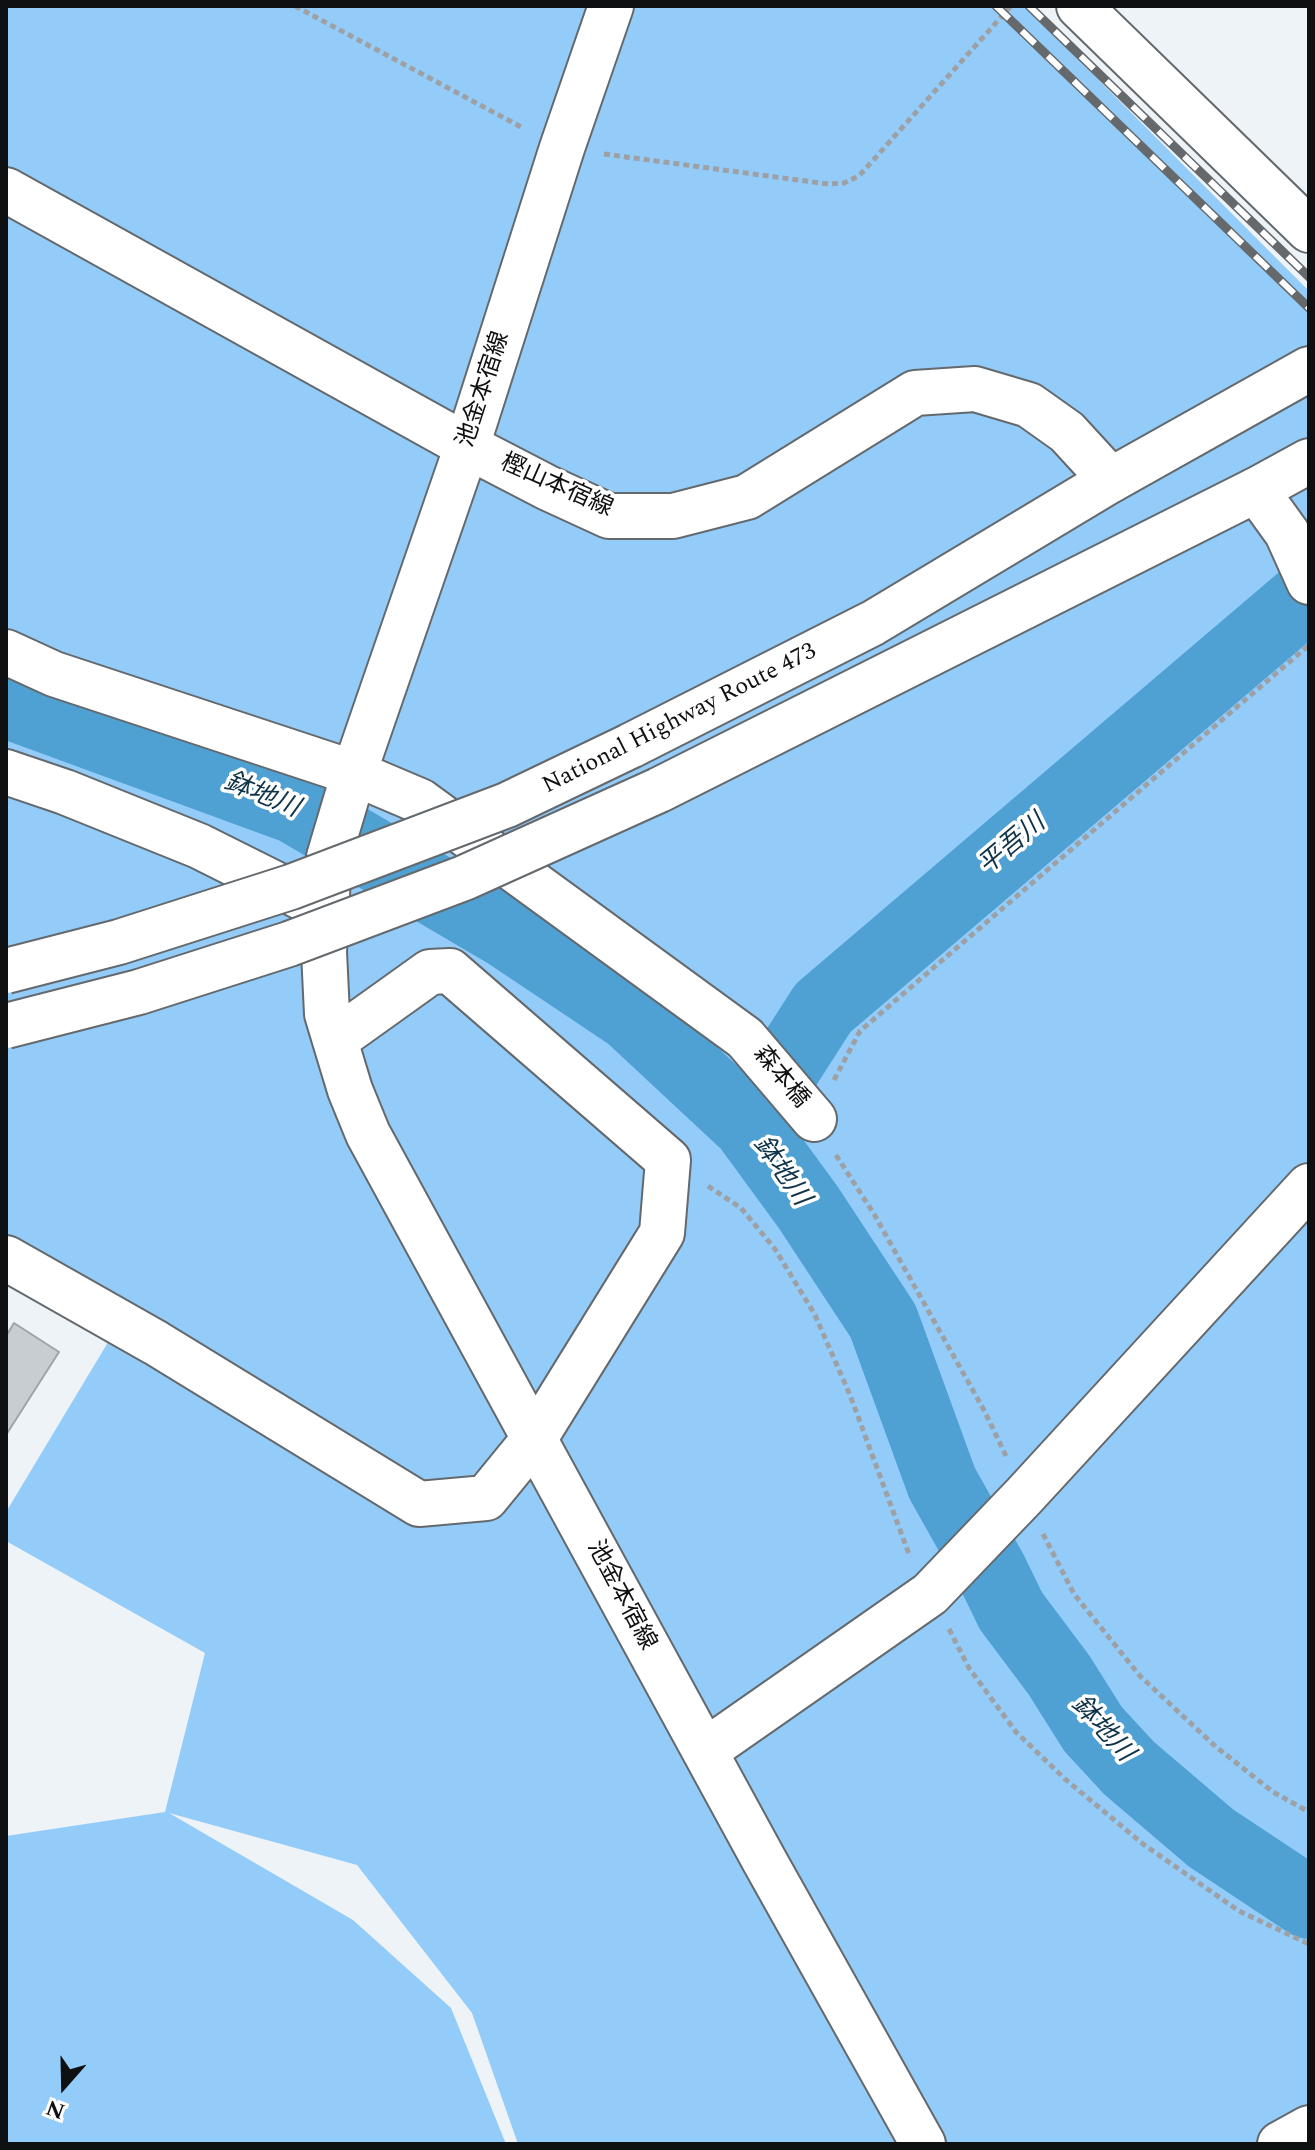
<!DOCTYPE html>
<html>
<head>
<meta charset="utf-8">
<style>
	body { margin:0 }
	#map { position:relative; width:1315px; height:2150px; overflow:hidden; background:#eef3f8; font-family:Spectral,serif }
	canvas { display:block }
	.frame { position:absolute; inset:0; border:8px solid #0f1012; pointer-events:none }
	.north { position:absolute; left:24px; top:2046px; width:80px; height:80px; -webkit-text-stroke:6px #fff; paint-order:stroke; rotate:200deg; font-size:22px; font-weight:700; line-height:32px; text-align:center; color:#0f1012 }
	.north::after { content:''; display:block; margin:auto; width:28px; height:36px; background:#0f1012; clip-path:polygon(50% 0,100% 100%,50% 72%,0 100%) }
</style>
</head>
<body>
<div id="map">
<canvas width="1315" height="2150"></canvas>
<div class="frame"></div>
<div class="north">N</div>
</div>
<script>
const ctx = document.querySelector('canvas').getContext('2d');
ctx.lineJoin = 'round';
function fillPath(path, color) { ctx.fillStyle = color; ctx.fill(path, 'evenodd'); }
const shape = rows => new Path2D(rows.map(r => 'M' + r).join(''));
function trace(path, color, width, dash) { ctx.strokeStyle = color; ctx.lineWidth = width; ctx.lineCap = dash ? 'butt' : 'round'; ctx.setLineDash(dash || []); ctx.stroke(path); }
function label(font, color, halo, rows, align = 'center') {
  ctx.font = font + ' Spectral,"Noto Sans JP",serif'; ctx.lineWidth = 7; ctx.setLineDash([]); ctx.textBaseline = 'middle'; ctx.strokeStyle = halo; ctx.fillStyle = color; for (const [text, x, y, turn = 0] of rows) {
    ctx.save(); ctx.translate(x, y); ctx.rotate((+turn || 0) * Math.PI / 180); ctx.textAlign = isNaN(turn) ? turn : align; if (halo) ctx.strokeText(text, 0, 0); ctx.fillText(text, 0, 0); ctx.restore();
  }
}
const green = shape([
	[6,6,1025,6,1309,291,1309,2144,518,2144,472,2013,357,1865,169,1813,353,1920,451,2008,506,2144,6,2144,6,1836,165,1812,205,1653,6,1541,6,1512,110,1339,6,1279]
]);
const river = shape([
	[6,702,295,808,509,934,630,1015,748,1125,808,1207,883,1321,942,1483,992,1572,1011,1611,1059,1675,1093,1729,1129,1768,1211,1838,1309,1903],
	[748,1125,823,1008,1309,594]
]);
const building = shape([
	[14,1323,59,1352,6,1435,6,1336,14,1323]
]);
const path = shape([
	[295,6,523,128],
	[604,154,828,184,844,183,859,176,1011,6],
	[834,1080,860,1031,1309,645],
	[836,1155,874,1214,985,1412,1006,1456],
	[708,1186,741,1208,775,1249,815,1315,850,1395,910,1557],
	[1043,1534,1074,1594,1140,1676,1215,1746,1273,1792,1309,1812],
	[949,1629,969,1668,1016,1732,1065,1779,1143,1844,1239,1911,1309,1944]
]);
const minor = shape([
	[611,6,562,148,467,446,354,773,329,857,324,952,327,1014,350,1090,368,1134,764,1860,923,2144],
	[1079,6,1309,230],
	[6,190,467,446,548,488,609,516,673,516,747,497,915,393,975,389,1029,405,1067,432,1111,480],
	[1256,490,1287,533,1309,582],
	[6,652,54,674,354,773,420,801,745,1038,814,1119],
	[6,772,65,792,199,846,309,901],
	[6,1258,156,1343,419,1504,486,1498,535,1438,662,1233,668,1160,450,971,430,972,335,1040],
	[705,1751,930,1594,1024,1496,1309,1186],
	[1280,2144,1309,2128]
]);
const highway = shape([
	[630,746,873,623,1111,480,1309,369],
	[659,790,1256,490,1309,461]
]);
const rail = shape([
	[996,6,1309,308],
	[1029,6,1309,277]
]);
const highwayBridge = shape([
	[6,971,119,942,291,887,507,805,630,746],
	[6,1026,139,992,289,944,464,878,659,790]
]);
const streetNames = [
	["池金本宿線",485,390,-72],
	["樫山本宿線",556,487,24],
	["National Highway Route 473",680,720,-27],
	["森本橋",780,1078,50],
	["池金本宿線",620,1596,62]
];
const waterNames = [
	["鉢地川",261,797,22],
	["平吾川",1013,846,-40],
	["鉢地川",780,1172,55],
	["鉢地川",1101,1730,48]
];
fillPath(green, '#94ccf9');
trace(river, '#4fa1d3', 72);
fillPath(building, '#c8cdd2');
trace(building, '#9fa4a9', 2);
trace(minor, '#64696d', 48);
trace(highway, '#64696d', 48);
trace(path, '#9da1a5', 5, [6, 4]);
trace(minor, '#fff', 44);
trace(highway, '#fff', 44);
trace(rail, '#66696c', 9);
trace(rail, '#fff', 6, [18]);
trace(highwayBridge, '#64696d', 48, []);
trace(highwayBridge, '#fff', 44);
label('24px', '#0f1012', '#fff', streetNames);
label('italic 26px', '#0f3348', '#fff', waterNames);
</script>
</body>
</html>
